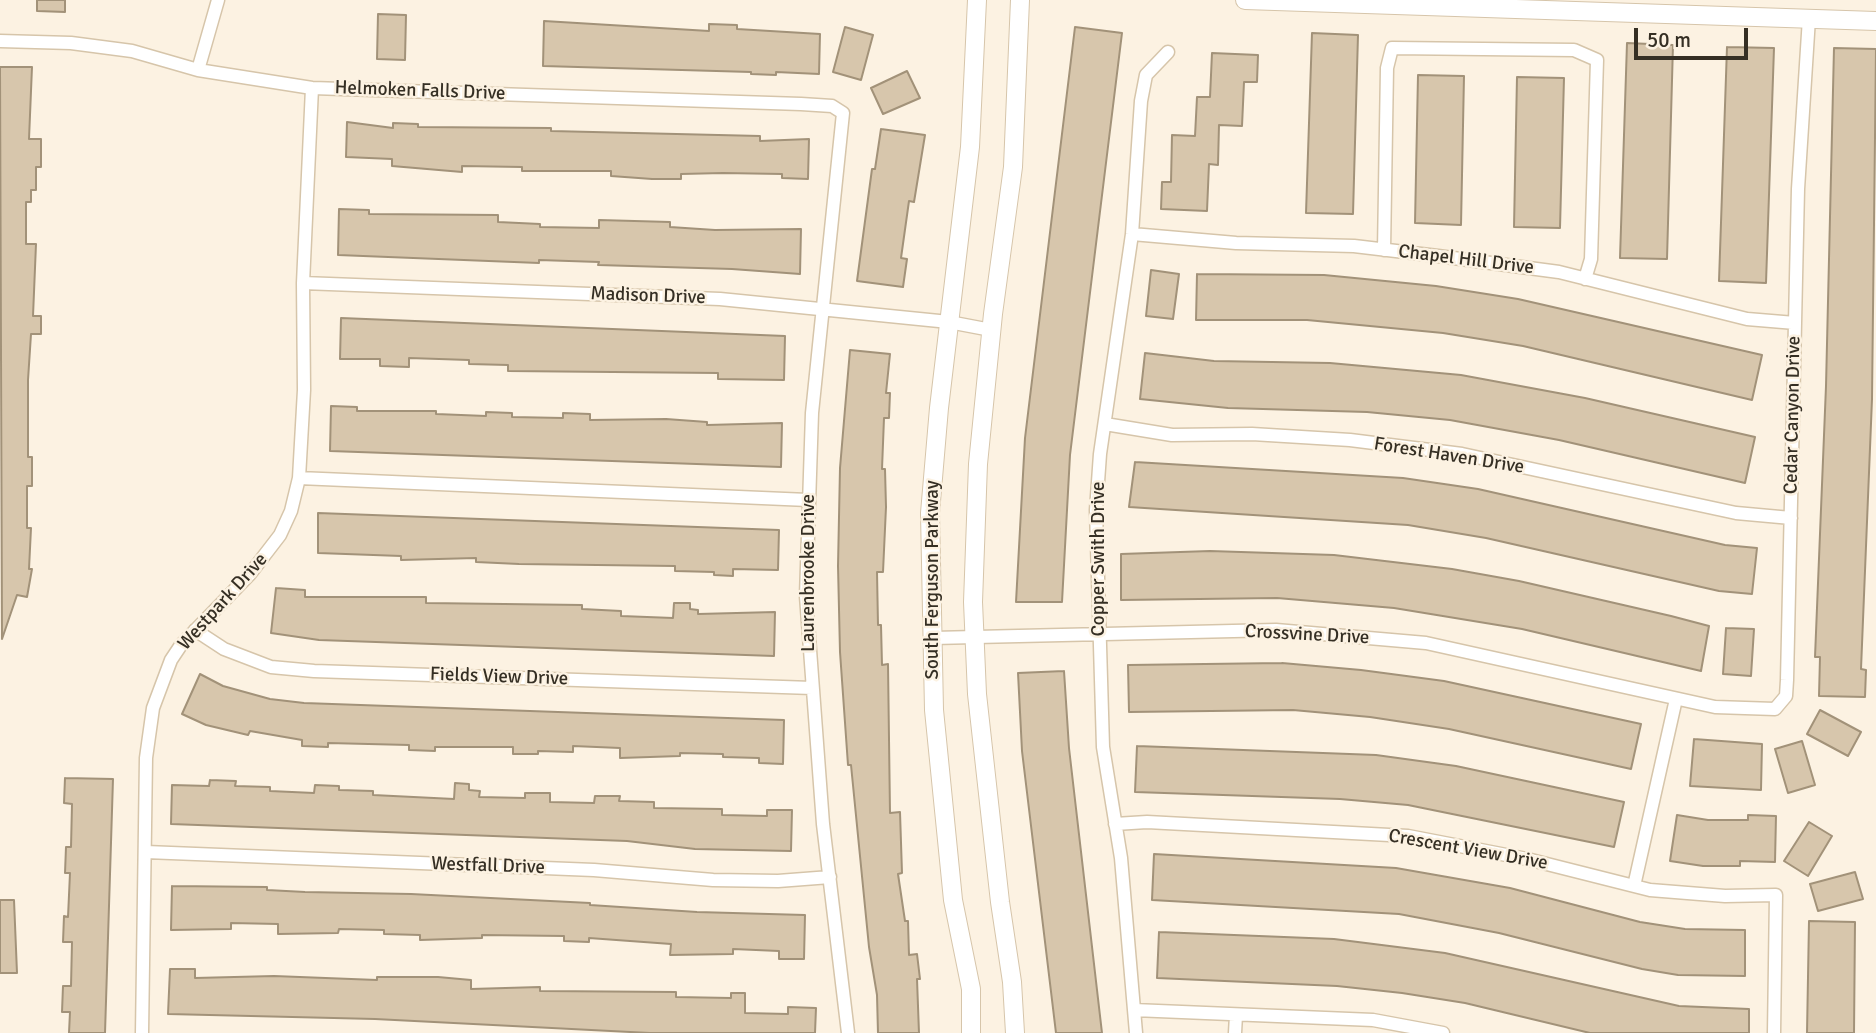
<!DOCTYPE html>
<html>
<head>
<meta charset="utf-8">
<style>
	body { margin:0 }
	#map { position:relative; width:1876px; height:1033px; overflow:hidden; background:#fcf2e2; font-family:Signika,sans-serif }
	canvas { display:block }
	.scale { position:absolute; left:1634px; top:28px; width:114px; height:32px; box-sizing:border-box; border:4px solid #352f24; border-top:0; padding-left:9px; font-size:21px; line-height:24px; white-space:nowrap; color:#352f24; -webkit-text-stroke:5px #fcf2e2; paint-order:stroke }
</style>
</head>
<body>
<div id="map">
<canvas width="1876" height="1033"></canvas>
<div class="scale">50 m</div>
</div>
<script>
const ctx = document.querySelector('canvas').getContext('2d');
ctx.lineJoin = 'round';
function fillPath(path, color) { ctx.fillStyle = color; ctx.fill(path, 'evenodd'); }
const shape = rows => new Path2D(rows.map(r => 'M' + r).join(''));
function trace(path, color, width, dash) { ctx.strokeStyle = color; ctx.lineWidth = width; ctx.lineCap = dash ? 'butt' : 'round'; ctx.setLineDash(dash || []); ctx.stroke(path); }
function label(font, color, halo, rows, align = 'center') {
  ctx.font = font + ' Signika,sans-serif'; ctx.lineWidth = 5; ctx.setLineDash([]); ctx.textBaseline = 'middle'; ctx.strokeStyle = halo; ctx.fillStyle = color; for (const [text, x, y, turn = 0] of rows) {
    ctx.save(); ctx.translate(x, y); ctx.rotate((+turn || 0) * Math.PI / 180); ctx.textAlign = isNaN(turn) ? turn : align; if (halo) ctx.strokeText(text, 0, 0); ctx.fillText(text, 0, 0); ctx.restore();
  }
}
const building = shape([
	[37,0,65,0,65,12,37,11,37,0],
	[378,14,406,15,405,60,377,59,378,14],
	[544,21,709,31,709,24,737,25,737,29,820,34,819,74,776,72,776,75,751,74,751,72,543,66,544,21],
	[845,27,873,35,861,80,833,72,845,27],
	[1075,27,1122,33,1070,455,1062,602,1016,602,1025,438,1075,27],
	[1312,33,1358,35,1353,214,1306,213,1312,33],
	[1627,43,1673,45,1667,259,1620,258,1627,43],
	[1727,47,1774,48,1766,283,1719,281,1727,47],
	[1834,48,1876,49,1872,399,1861,669,1866,670,1865,697,1819,696,1820,657,1815,657,1826,386,1834,48],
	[1212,53,1258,55,1257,82,1244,82,1242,126,1219,125,1218,165,1209,164,1207,211,1161,209,1162,182,1171,182,1172,135,1195,136,1197,97,1210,97,1212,53],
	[0,67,32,67,29,139,41,139,41,167,36,167,36,190,31,190,31,202,26,202,26,244,36,244,33,316,41,316,41,334,31,334,28,380,28,457,32,457,32,486,27,486,27,528,31,528,29,569,32,569,27,597,17,595,2,639,0,67],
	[907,71,920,98,883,114,871,88,907,71],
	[1418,75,1464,76,1461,225,1415,223,1418,75],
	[1517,77,1564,78,1560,228,1514,227,1517,77],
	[347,122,393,128,393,123,418,124,418,127,551,128,551,131,760,136,760,141,809,139,808,179,782,178,782,174,723,173,681,174,681,179,652,179,611,176,611,171,522,171,522,167,462,166,462,172,392,166,392,159,346,157,347,122],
	[881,129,925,135,914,202,909,201,901,258,907,259,903,287,857,281,872,169,875,169,881,129],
	[339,209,369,210,369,214,498,215,498,222,540,224,540,227,599,228,599,220,670,222,670,227,715,230,801,229,800,274,732,269,598,265,599,262,539,260,539,263,338,255,339,209],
	[1151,270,1179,274,1173,319,1146,316,1151,270],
	[1197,274,1324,275,1436,286,1518,299,1762,355,1752,400,1523,346,1443,333,1307,320,1196,320,1197,274],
	[341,318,785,336,784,380,718,379,718,373,508,371,508,365,469,364,469,360,409,358,409,367,380,366,380,359,340,359,341,318],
	[850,350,890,354,886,393,890,393,889,418,884,418,882,469,885,469,886,507,883,572,877,572,878,625,881,625,882,665,888,664,890,813,900,812,902,873,898,874,905,921,908,921,909,955,917,954,920,979,917,979,919,1033,878,1033,877,995,869,947,851,765,848,765,840,652,838,566,840,468,850,350],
	[1145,353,1214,361,1330,363,1461,375,1585,398,1755,437,1745,483,1559,440,1450,420,1367,412,1228,408,1140,399,1145,353],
	[331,406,357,407,357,411,436,411,436,414,486,416,486,412,512,413,512,417,563,418,563,413,590,414,590,420,666,419,707,422,707,425,782,423,781,467,330,451,331,406],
	[1135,462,1403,478,1478,489,1725,545,1757,548,1752,594,1719,591,1486,538,1408,525,1129,507,1135,462],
	[318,513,779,530,778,570,733,569,733,576,714,575,714,572,675,571,675,566,519,564,476,562,476,558,401,560,401,556,318,553,318,513],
	[1210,551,1334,555,1452,569,1519,581,1671,616,1709,626,1701,671,1522,629,1394,608,1277,598,1121,600,1121,554,1210,551],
	[276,588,305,590,305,597,426,597,426,603,582,605,582,609,621,611,621,616,673,618,674,603,690,603,690,609,698,610,698,614,775,612,774,656,319,640,271,633,276,588],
	[1726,628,1754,629,1751,676,1723,674,1726,628],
	[1282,663,1361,670,1444,681,1641,724,1631,769,1449,729,1370,717,1293,710,1129,712,1128,665,1282,663],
	[1064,671,1069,748,1102,1033,1056,1033,1022,751,1018,673,1064,671],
	[200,674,223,686,270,699,304,703,784,720,783,764,759,763,759,758,723,757,723,754,680,753,680,756,620,758,620,748,573,746,573,752,538,751,538,754,513,754,513,747,435,747,435,751,409,750,409,745,328,743,328,747,302,746,302,740,250,731,248,735,206,725,182,714,200,674],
	[1820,710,1861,732,1848,756,1807,734,1820,710],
	[1694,739,1762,744,1761,790,1690,786,1694,739],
	[1802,741,1815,785,1788,793,1775,749,1802,741],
	[1137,746,1376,755,1456,766,1624,802,1614,847,1408,805,1340,799,1135,792,1137,746],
	[65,778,113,779,105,1033,69,1033,70,1012,62,1012,63,986,71,986,72,942,63,942,64,916,68,917,70,873,65,873,66,847,71,847,72,804,64,803,65,778],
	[210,780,236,781,235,786,270,787,270,791,314,793,315,785,339,786,339,790,373,791,373,795,454,799,455,783,469,784,469,790,480,791,479,797,525,798,525,793,550,793,550,802,594,803,595,796,620,796,619,801,654,802,654,808,722,809,722,815,767,816,767,810,792,810,791,851,695,849,627,841,171,824,172,785,209,786,210,780],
	[1677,815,1708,820,1748,820,1748,815,1776,816,1775,862,1740,861,1740,866,1703,866,1670,861,1677,815],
	[1809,822,1832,836,1808,876,1784,861,1809,822],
	[1154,854,1396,868,1510,888,1640,922,1685,929,1745,930,1745,976,1678,975,1642,969,1499,933,1399,914,1152,900,1154,854],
	[1855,872,1863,899,1818,911,1810,884,1855,872],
	[172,886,267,887,267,890,305,892,411,894,590,903,590,905,697,912,805,915,804,959,779,959,779,951,733,949,733,954,670,955,671,944,589,938,589,942,564,941,564,936,482,935,482,938,420,940,420,935,384,934,384,930,339,929,338,933,278,934,278,924,231,923,231,929,171,930,172,886],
	[0,900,14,900,17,973,0,973,0,900],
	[1809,921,1855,922,1854,1033,1807,1033,1809,921],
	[1159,932,1334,939,1445,953,1679,1006,1749,1009,1749,1033,1590,1033,1465,1003,1402,993,1337,986,1157,978,1159,932],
	[170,969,195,969,195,978,274,976,377,980,377,977,438,977,471,980,471,989,540,987,540,991,676,992,676,997,731,998,731,993,745,993,745,1013,788,1014,788,1007,816,1008,815,1033,650,1033,375,1019,168,1014,170,969]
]);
const street = shape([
	[0,41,71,43,132,51,198,70,312,88,801,104,832,106,843,113,812,413,806,596,823,824,848,1033],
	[198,70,218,0],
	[1132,234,1236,243,1354,246,1438,256,1559,272,1747,319,1795,323],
	[1384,250,1387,68,1392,48,1574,50,1597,60,1591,259,1585,279],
	[303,283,720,299,949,322,991,330],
	[1105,424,1172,435,1252,434,1350,440,1462,454,1736,513,1791,518],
	[299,478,808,500],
	[195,630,224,649,271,667,314,671,812,688],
	[933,638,1276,630,1426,643,1715,707,1775,709,1786,696,1787,680,1798,189,1809,18],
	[1115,824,1147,822,1408,836,1527,859,1650,890,1725,896,1776,895,1774,1033],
	[146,852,594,870,713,880,778,881,830,877],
	[1634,886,1676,699],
	[1134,1010,1373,1020,1443,1033],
	[142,1033,146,758,153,708,171,660,181,645,250,574,280,535,291,511,299,478,304,390,303,283,312,88],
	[1136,1033,1121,858,1103,747,1096,510,1100,454,1132,234,1141,101,1146,75,1168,52],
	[1235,1033,1236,1015]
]);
const secondary = shape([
	[1245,0,1876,21],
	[971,1033,971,989,953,900,934,710,930,513,939,408,970,147,977,0],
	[1015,1033,1012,982,1000,902,977,694,973,602,978,464,993,314,1013,167,1020,0]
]);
const streetNames = [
	["Helmoken Falls Drive",420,91,2],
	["Chapel Hill Drive",1466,260,7],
	["Madison Drive",648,296,2],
	["Cedar Canyon Drive",1793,415,-89],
	["Forest Haven Drive",1449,456,9],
	["Copper Swith Drive",1099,559,-90],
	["Laurenbrooke Drive",809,573,-90],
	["South Ferguson Parkway",933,580,-90],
	["Westpark Drive",223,602,-48],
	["Crossvine Drive",1307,635,3],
	["Fields View Drive",499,677,2],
	["Crescent View Drive",1468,850,10],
	["Westfall Drive",488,866,2]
];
fillPath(building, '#d7c6ac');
trace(building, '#a29279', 2);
trace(street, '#d6c5aa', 15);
trace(secondary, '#d6c5aa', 20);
trace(street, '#fff', 12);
trace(secondary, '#fff', 18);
label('19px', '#352f24', '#fcf2e2', streetNames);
</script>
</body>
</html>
